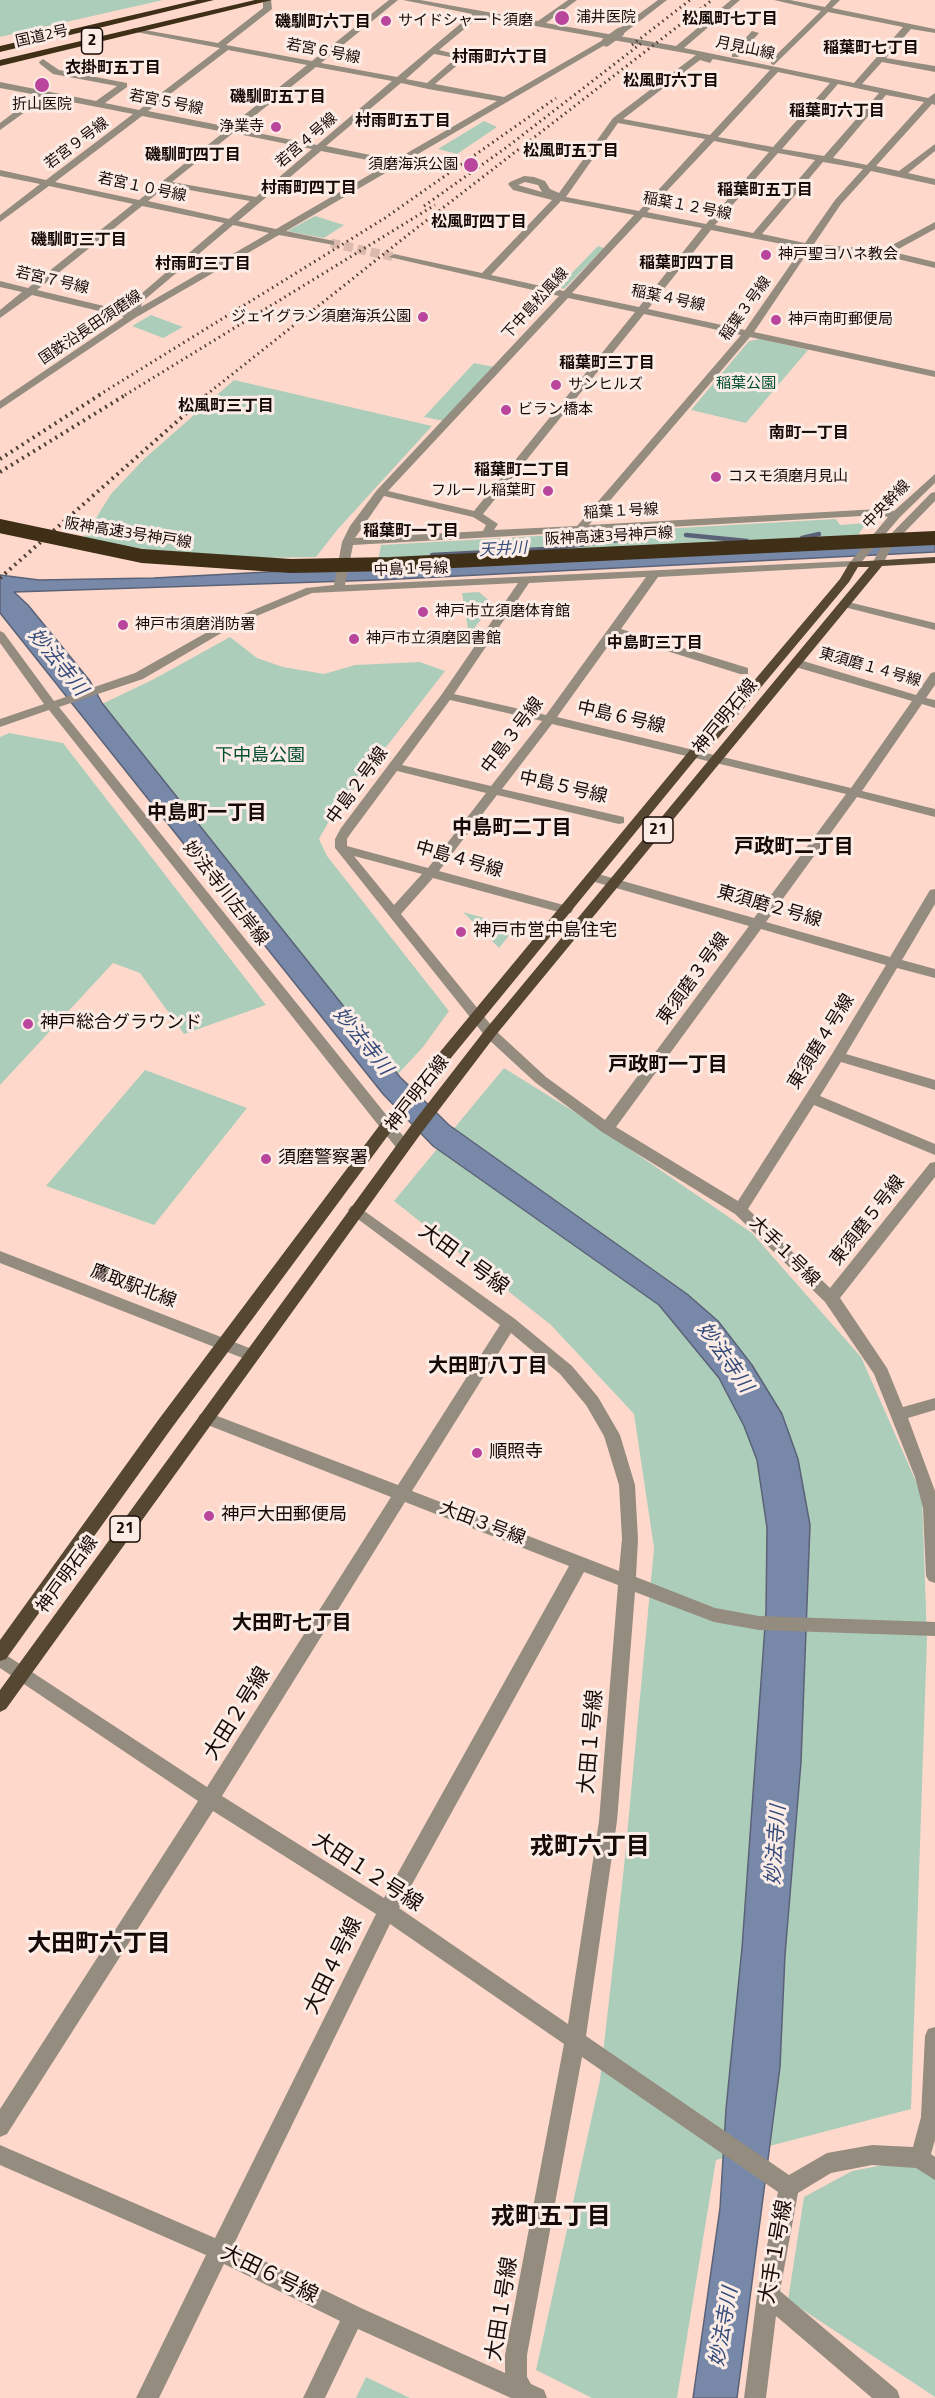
<!DOCTYPE html>
<html>
<head>
<meta charset="utf-8">
<style>
	body { margin:0 }
	canvas { display:block; background:#fed9cb }
</style>
</head>
<body>
<canvas width="935" height="2398"></canvas>
<script>
const ctx = document.querySelector('canvas').getContext('2d');
ctx.lineJoin = 'round';
function fillPath(path, color) { ctx.fillStyle = color; ctx.fill(path, 'evenodd'); }
const shape = rows => new Path2D(rows.map(r => 'M' + r).join(''));
function trace(path, color, width, dash) { ctx.strokeStyle = color; ctx.lineWidth = width; ctx.lineCap = dash ? 'butt' : 'round'; ctx.setLineDash(dash || []); ctx.stroke(path); }
function label(font, color, halo, rows, align = 'center') {
  ctx.font = font + ' "Titillium Web","Noto Sans JP",sans-serif'; ctx.lineWidth = 6; ctx.setLineDash([]); ctx.textBaseline = 'middle'; ctx.strokeStyle = halo; ctx.fillStyle = color; for (const [text, x, y, turn = 0] of rows) {
    ctx.save(); ctx.translate(x, y); ctx.rotate((+turn || 0) * Math.PI / 180); ctx.textAlign = isNaN(turn) ? turn : align; if (halo) ctx.strokeText(text, 0, 0); ctx.fillText(text, 0, 0); ctx.restore();
  }
}
const green = shape([
	[0,0,163,0,0,37],
	[484,121,497,127,457,154,438,149],
	[315,216,344,225,324,238,287,231],
	[598,246,604,248,564,289,548,285,565,280],
	[151,315,183,327,163,338,132,326],
	[760,339,808,350,746,423,691,410,749,341],
	[474,363,494,367,444,421,424,417],
	[234,380,432,426,338,529,316,557,262,558,150,550,83,539,111,494,144,459],
	[836,519,840,525,866,523,855,540,377,566,381,545],
	[479,592,493,604,469,635,462,593],
	[230,637,257,658,283,667,324,674,355,665,420,662,445,671,329,821,319,839,327,856,449,1011,423,1047,397,1075,100,705,154,679],
	[9,733,63,743,266,1005,184,1034,140,973,113,963,0,1085,0,737],
	[463,912,516,927,499,948],
	[504,1068,586,1119,752,1233,861,1357,922,1495,927,1639,911,2109,716,2160,677,2398,592,2398,536,2370,600,2080,624,1867,654,1548,634,1414,551,1325,394,1201],
	[145,1070,247,1108,154,1225,46,1186],
	[920,2158,935,2170,935,2397,788,2300,804,2197,852,2171],
	[366,2377,410,2398,356,2398]
]);
const water = shape([
	[935,540,935,552,379,580,14,592,28,605,90,681,102,703,400,1077,449,1125,687,1294,718,1321,752,1365,782,1414,798,1459,810,1525,801,1762,785,1955,780,2067,737,2398,693,2398,720,2208,726,2109,742,1948,766,1612,767,1528,757,1460,744,1426,719,1378,659,1305,433,1146,383,1094,0,613,0,575,39,580,154,578,855,541,935,540]
]);
const stream = shape([
	[686,535,747,541],
	[802,538,819,534],
	[432,555,546,549,643,537]
]);
const minorTunnel = shape([
	[331,243,394,257]
]);
const minor = shape([
	[263,0,271,0,272,9,226,45,312,61,389,0,398,0,321,63,397,77,472,14,403,0,420,0,538,21,568,0,577,0,546,23,676,46,731,0,740,0,684,48,854,83,903,27,828,12,774,65,771,64,771,60,821,11,774,0,790,0,825,7,831,0,840,0,832,8,935,29,935,33,911,29,886,58,935,66,935,72,882,62,862,84,928,98,935,93,935,105,932,104,876,166,899,171,935,144,935,151,908,173,935,179,935,185,871,171,841,204,814,244,883,250,935,222,935,229,893,252,935,262,935,268,885,256,810,249,754,332,935,371,935,377,750,337,589,525,879,509,894,511,935,474,935,483,900,517,858,566,658,577,621,629,748,668,748,674,740,674,616,635,557,717,851,788,912,701,792,666,792,660,800,660,916,695,931,673,935,672,935,685,926,698,935,700,935,708,922,704,862,791,935,809,935,817,857,797,766,922,890,957,930,890,935,889,935,904,902,960,935,969,935,978,897,968,846,1054,935,1080,935,1090,841,1062,820,1096,935,1144,935,1155,814,1105,748,1209,830,1288,930,1163,935,1162,935,1177,840,1298,887,1368,903,1407,935,1398,935,1410,908,1418,935,1491,935,1583,929,1581,926,1576,923,1508,915,1477,874,1374,825,1302,735,1214,602,1132,536,1083,500,1050,485,1036,335,848,335,839,341,828,442,694,518,583,312,593,235,625,143,679,59,707,408,1142,410,1146,403,1151,398,1150,49,710,0,727,0,719,44,704,0,643,0,631,4,633,54,701,135,673,227,621,306,588,334,585,342,542,350,526,377,490,559,296,389,257,394,254,482,273,552,200,513,190,508,184,510,182,524,176,534,177,545,181,550,189,559,193,613,118,696,55,480,16,439,50,467,57,435,84,504,97,603,40,610,42,286,231,334,241,334,245,279,235,135,318,0,409,0,401,124,317,32,295,0,318,0,310,22,292,0,287,0,281,28,288,133,204,49,186,0,222,0,215,40,184,0,176,0,170,46,180,133,114,46,97,0,130,0,123,37,95,0,88,0,82,96,101,117,86,53,74,40,64,39,62,43,59,59,70,127,83,127,87,105,103,139,110,220,48,136,32,133,32,133,28,218,43,263,8,263,0],
	[228,50,307,65,229,127,148,111,228,50],
	[434,54,456,58,427,83,406,79,434,54],
	[713,59,770,70,710,135,623,119,700,60,710,63,713,59],
	[316,67,392,81,317,145,238,129,316,67],
	[778,72,830,83,773,147,718,137,778,72],
	[401,83,428,89,497,101,395,160,326,146,401,83],
	[838,84,879,93,824,156,782,149,838,84],
	[886,95,924,102,867,165,833,158,886,95],
	[142,116,224,132,139,200,55,182,142,116],
	[618,123,705,139,639,211,566,197,618,123],
	[233,133,312,149,256,197,172,182,233,133],
	[714,141,769,152,706,224,647,212,714,141],
	[321,151,388,164,276,229,238,221,321,151],
	[778,153,815,160,753,233,715,225,778,153],
	[823,162,863,169,835,200,805,243,762,234,823,162],
	[525,182,538,185,542,192,518,185,525,182],
	[167,186,250,201,229,219,148,201,167,186],
	[561,201,634,215,564,291,491,275,561,201],
	[142,206,224,223,135,299,129,312,37,290,142,206],
	[643,217,702,228,639,307,572,293,643,217],
	[233,225,269,233,141,307,142,302,233,225],
	[711,230,802,248,745,330,648,309,711,230],
	[568,298,635,312,474,511,388,491,568,298],
	[644,314,741,335,577,526,494,530,498,524,483,514,644,314],
	[384,496,473,517,486,525,483,531,355,538,384,496],
	[879,515,888,517,851,561,345,585,353,545,879,515],
	[646,577,546,715,454,694,529,583,646,577],
	[450,700,542,721,491,786,402,765,450,700],
	[552,724,846,794,754,918,598,874,588,874,586,877,588,880,749,926,605,1120,546,1077,495,1030,401,914,433,878,566,914,571,913,573,910,571,907,439,871,497,795,619,824,624,823,624,817,502,789,552,724],
	[397,771,486,793,428,868,347,846,347,839,351,833,397,771],
	[354,856,422,874,394,905,354,856],
	[761,929,886,965,832,1054,738,1201,616,1127,761,929],
	[658,0,667,0,623,34,617,34,617,30,658,0],
	[752,31,759,33,738,57,732,57,732,53,752,31],
	[935,492,935,501,893,544,883,564,875,564,873,562,884,541,931,493,935,492],
	[844,601,935,623,935,630,840,606,840,602,844,601],
	[356,1205,515,1319,572,1366,598,1397,620,1435,635,1485,638,1539,636,1577,715,1608,759,1616,935,1622,935,1636,759,1630,714,1622,635,1592,617,1821,586,2036,789,2175,827,2153,872,2145,913,2147,921,2117,925,2036,928,2029,935,2027,935,2140,931,2154,935,2157,935,2180,916,2168,872,2165,831,2173,798,2193,780,2291,897,2390,900,2398,872,2398,776,2316,766,2398,744,2398,757,2295,778,2192,582,2057,527,2355,527,2377,531,2384,544,2390,547,2398,511,2398,358,2329,325,2398,303,2398,340,2321,224,2264,159,2398,136,2398,206,2255,0,2165,0,2145,215,2238,376,1914,213,1811,7,2134,0,2137,0,2109,198,1801,0,1668,0,1651,207,1787,391,1497,200,1422,198,1418,200,1414,212,1414,398,1485,500,1325,351,1214,348,1210,351,1206,356,1205],
	[511,1333,560,1374,586,1405,604,1436,619,1485,622,1539,619,1571,412,1491,511,1333],
	[405,1502,569,1566,384,1898,222,1796,405,1502],
	[584,1572,618,1585,599,1821,568,2024,399,1908,584,1572],
	[390,1924,564,2044,505,2355,505,2373,361,2308,233,2246,390,1924],
	[0,1251,257,1351,259,1355,257,1359,251,1361,245,1359,0,1263,0,1251]
]);
const major = shape([
	[935,557,935,563,882,566,495,1036,422,1132,6,1709,0,1712,0,1690,412,1124,485,1030,869,567,858,567,849,582,711,747,698,756,392,1130,171,1429,6,1659,0,1661,0,1640,159,1419,382,1122,690,750,703,741,840,579,850,562,935,557]
]);
const highway = shape([
	[197,0,214,0,0,52,0,46,197,0],
	[255,0,272,0,0,66,0,60,255,0]
]);
const railFar1 = shape([
	[632,45,690,0],
	[424,206,507,147,643,42],
	[99,395,385,218,556,98],
	[125,395,435,205],
	[206,395,409,234,712,0]
]);
const rail = shape([
	[0,459,101,394],
	[0,472,127,394],
	[0,578,208,394]
]);
const minorBridge = shape([
	[606,42,620,32]
]);
const highwayBridge = shape([
	[0,526,142,556,291,566,391,564,935,538]
]);
const markers = [
	[562,18,8,"#ba459c"],
	[386,21,6,"#ba459c"],
	[42,85,8,"#ba459c"],
	[276,127,6,"#ba459c"],
	[471,165,8,"#ba459c"],
	[766,255,6,"#ba459c"],
	[423,317,6,"#ba459c"],
	[776,320,6,"#ba459c"],
	[556,385,6,"#ba459c"],
	[506,410,6,"#ba459c"],
	[716,477,6,"#ba459c"],
	[548,491,6,"#ba459c"],
	[423,612,6,"#ba459c"],
	[123,625,6,"#ba459c"],
	[354,639,6,"#ba459c"],
	[461,932,6,"#ba459c"],
	[28,1024,6,"#ba459c"],
	[266,1159,6,"#ba459c"],
	[477,1453,6,"#ba459c"],
	[209,1516,6,"#ba459c"]
];
const farPoinames = [
	["浦井医院",576,18],
	["サイドシャート須磨",398,21],
	["折山医院",42,105,"center"],
	["浄業寺",264,127,"right"],
	["須磨海浜公園",458,165,"right"],
	["神戸聖ヨハネ教会",778,255],
	["ジェイグラン須磨海浜公園",411,317,"right"],
	["神戸南町郵便局",788,320],
	["サンヒルズ",568,385],
	["ビラン橋本",518,410],
	["コスモ須磨月見山",728,477],
	["フルール稲葉町",536,491,"right"],
	["神戸市立須磨体育館",435,612],
	["神戸市須磨消防署",135,625],
	["神戸市立須磨図書館",366,639]
];
const farStreetnames = [
	["国道2号",42,37,-13],
	["月見山線",745,49,12],
	["若宮６号線",323,52,11],
	["若宮５号線",166,103,11],
	["若宮４号線",307,141,-41],
	["若宮９号線",77,144,-37],
	["若宮１０号線",142,188,12],
	["稲葉１２号線",687,207,11],
	["若宮７号線",52,281,13],
	["稲葉４号線",668,299,12],
	["下中島松風線",536,304,-48],
	["稲葉３号線",746,309,-54],
	["国鉄沿長田須磨線",91,328,-34],
	["中央幹線",887,505,-46],
	["稲葉１号線",621,512,-3],
	["阪神高速3号神戸線",128,534,9],
	["阪神高速3号神戸線",609,537,-3],
	["中島１号線",411,570,-2],
	["東須磨１４号線",870,668,16]
];
const farParknames = [
	["稲葉公園",746,384]
];
const farNeighbourhoodnames = [
	["松風町七丁目",730,20],
	["磯馴町六丁目",323,23],
	["稲葉町七丁目",871,49],
	["村雨町六丁目",500,58],
	["衣掛町五丁目",113,69],
	["松風町六丁目",671,82],
	["磯馴町五丁目",278,98],
	["稲葉町六丁目",837,112],
	["村雨町五丁目",403,122],
	["松風町五丁目",571,152],
	["磯馴町四丁目",193,156],
	["村雨町四丁目",309,189],
	["稲葉町五丁目",765,191],
	["松風町四丁目",479,223],
	["磯馴町三丁目",79,241],
	["稲葉町四丁目",687,264],
	["村雨町三丁目",203,265],
	["稲葉町三丁目",607,364],
	["松風町三丁目",226,407],
	["南町一丁目",809,434],
	["稲葉町二丁目",522,471],
	["稲葉町一丁目",411,532],
	["中島町三丁目",655,644]
];
const shields = [
	[92,41,21],
	[658,830,30],
	[125,1529,30]
];
const shieldNames = [
	["2",92,41],
	["21",658,830],
	["21",125,1529]
];
const farWaternames = [
	["天井川",503,550,-3]
];
const streetNames = [
	["神戸明石線",726,717,-51],
	["中島６号線",621,718,13],
	["中島３号線",513,736,-53],
	["中島２号線",358,786,-54],
	["中島５号線",563,788,13],
	["中島４号線",459,860,16],
	["妙法寺川左岸線",225,894,52],
	["東須磨２号線",769,907,16],
	["東須磨３号線",694,979,-54],
	["東須磨４号線",822,1042,-58],
	["神戸明石線",418,1094,-52],
	["東須磨５号線",868,1221,-52],
	["大手１号線",784,1252,45],
	["鷹取駅北線",133,1287,21],
	["大田３号線",482,1524,21],
	["神戸明石線",68,1575,-54]
];
const parkNames = [
	["下中島公園",260,757]
];
const poiNames = [
	["神戸市営中島住宅",473,932],
	["神戸総合グラウンド",40,1024],
	["須磨警察署",278,1159],
	["順照寺",489,1453],
	["神戸大田郵便局",221,1516]
];
const waterNames = [
	["妙法寺川",57,663,51],
	["妙法寺川",362,1042,51],
	["妙法寺川",724,1358,55],
	["妙法寺川",777,1845,-86],
	["妙法寺川",725,2327,-80]
];
const neighbourhoodNames = [
	["中島町一丁目",207,814],
	["中島町二丁目",512,829],
	["戸政町二丁目",794,848],
	["戸政町一丁目",668,1066],
	["大田町八丁目",488,1367],
	["大田町七丁目",292,1624]
];
const nearStreetnames = [
	["大田１号線",463,1260,36],
	["大田２号線",238,1714,-58],
	["大田１号線",592,1742,-85],
	["大田１２号線",367,1873,33],
	["大田４号線",334,1966,-64],
	["大手１号線",777,2252,-80],
	["大田６号線",269,2275,26],
	["大田１号線",503,2309,-81]
];
const nearNeighbourhoodnames = [
	["戎町六丁目",590,1848],
	["大田町六丁目",99,1945],
	["戎町五丁目",551,2218]
];
fillPath(green, '#adcdbb');
fillPath(water, '#7888a8');
trace(water, '#5b6277', 1.5);
trace(stream, '#5b6277', 4.5);
trace(minorTunnel, '#dbbaad', 9, [9, 4.5]);
fillPath(minor, '#958c80');
fillPath(major, '#554732');
fillPath(highway, '#3f2f16');
trace(railFar1, '#4f3d37', 3, [1.5, 4]);
trace(rail, '#4f3d37', 4, [2, 4.5]);
trace(minorBridge, '#958c80', 9);
trace(highwayBridge, '#3f2f16', 14);
for (const [x, y, r, color] of markers) { const dot = new Path2D(); dot.arc(x, y, r, 0, 2 * Math.PI); ctx.fillStyle = color; ctx.fill(dot); trace(dot, '#fbece6', 2); }
label('15px', '#160a06', '#fbece6', farPoinames, 'left');
label('15px', '#160a06', '#fbece6', farStreetnames);
label('15px', '#004d31', '#fbece6', farParknames);
label('bold 16px', '#160a06', '#fbece6', farNeighbourhoodnames);
for (const [x, y, w] of shields) { const box = new Path2D(); box.roundRect(x - w / 2, y - 13, w, 26, 4.5); ctx.fillStyle = '#fbece6'; ctx.fill(box); trace(box, '#160a06', 1.5); }
label('bold 16px', '#160a06', null, shieldNames);
label('italic 16px', '#354b79', '#fbece6', farWaternames);
label('18px', '#160a06', '#fbece6', streetNames);
label('18px', '#004d31', '#fbece6', parkNames);
label('18px', '#160a06', '#fbece6', poiNames, 'left');
label('italic 20px', '#354b79', '#fbece6', waterNames);
label('bold 20px', '#160a06', '#fbece6', neighbourhoodNames);
label('21px', '#160a06', '#fbece6', nearStreetnames);
label('bold 24px', '#160a06', '#fbece6', nearNeighbourhoodnames);
</script>
</body>
</html>
